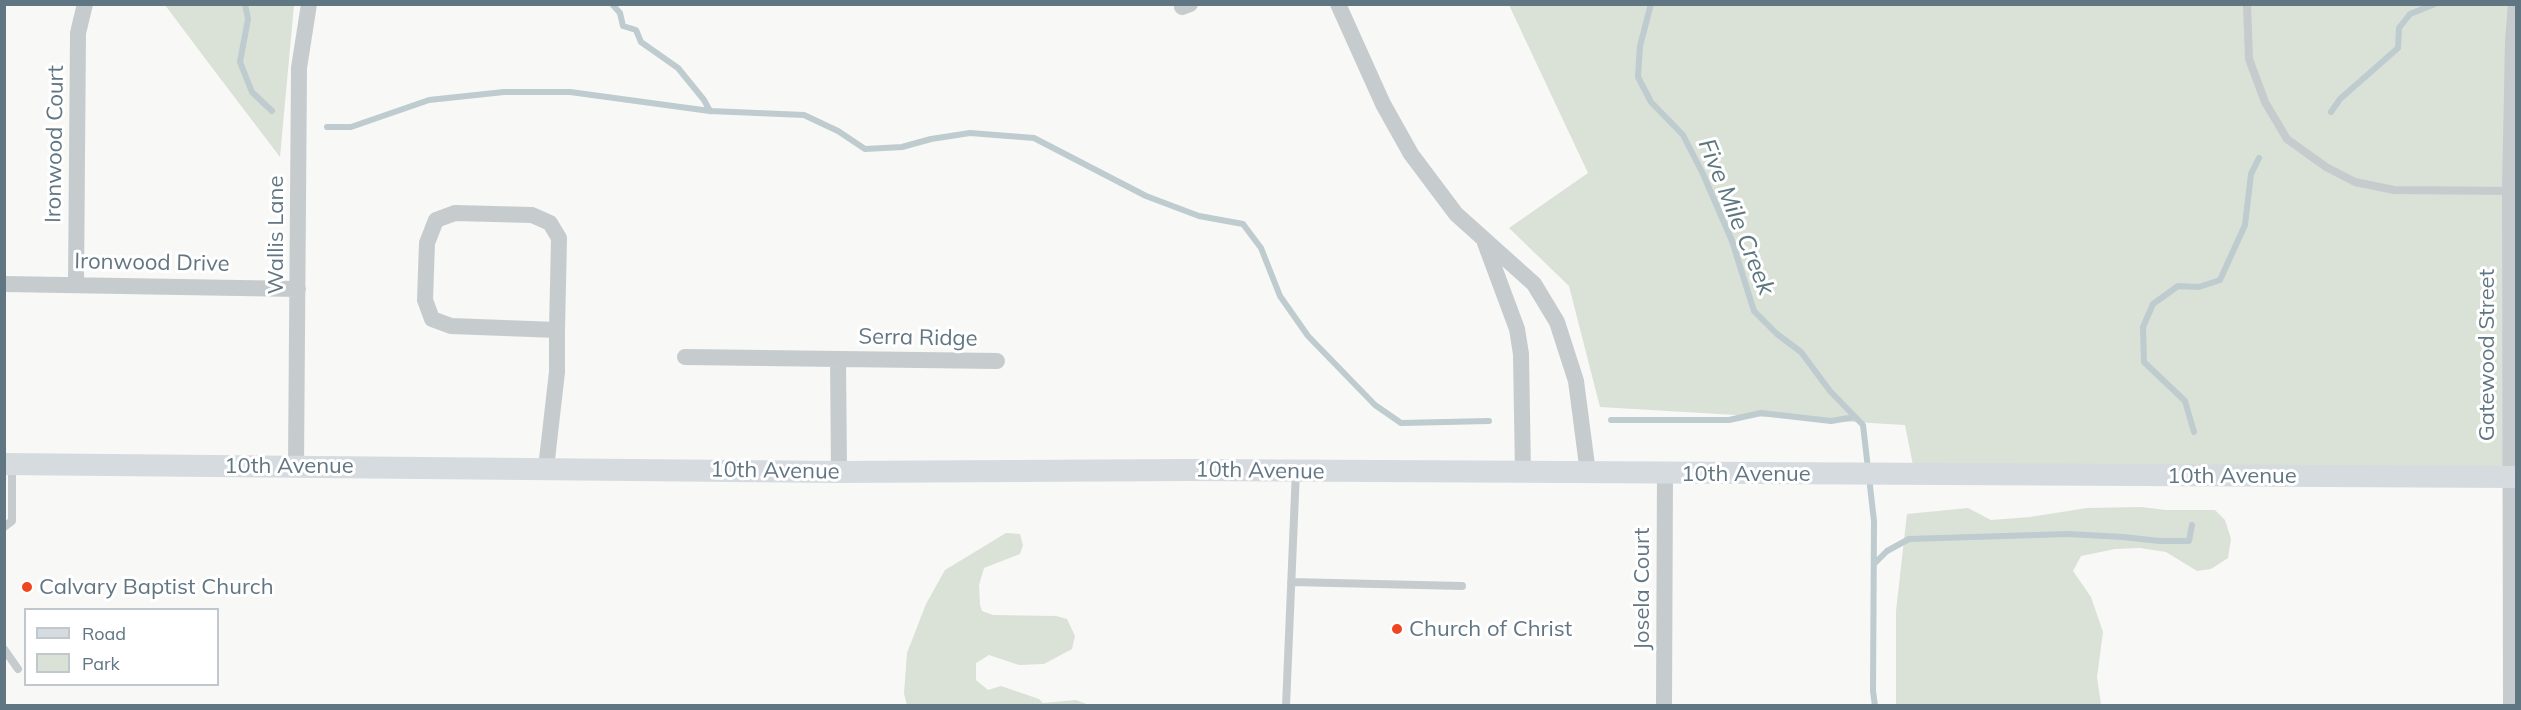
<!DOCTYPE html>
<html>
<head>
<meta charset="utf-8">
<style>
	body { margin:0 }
	#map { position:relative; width:2521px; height:710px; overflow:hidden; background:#f8f8f6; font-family:Mulish,sans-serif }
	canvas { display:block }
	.frame { position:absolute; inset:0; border:6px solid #617683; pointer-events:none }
	.legend { position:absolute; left:24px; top:608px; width:195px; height:78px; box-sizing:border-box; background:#fff; border:2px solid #c0c8cd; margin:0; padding:8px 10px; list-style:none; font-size:18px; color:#617683 }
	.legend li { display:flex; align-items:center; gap:12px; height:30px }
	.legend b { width:30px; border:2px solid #c0c8cd }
</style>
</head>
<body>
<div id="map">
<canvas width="2521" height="710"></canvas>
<div class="frame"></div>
<ul class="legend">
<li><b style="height:8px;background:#d5dbde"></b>Road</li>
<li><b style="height:16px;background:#dae1d6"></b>Park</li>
</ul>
</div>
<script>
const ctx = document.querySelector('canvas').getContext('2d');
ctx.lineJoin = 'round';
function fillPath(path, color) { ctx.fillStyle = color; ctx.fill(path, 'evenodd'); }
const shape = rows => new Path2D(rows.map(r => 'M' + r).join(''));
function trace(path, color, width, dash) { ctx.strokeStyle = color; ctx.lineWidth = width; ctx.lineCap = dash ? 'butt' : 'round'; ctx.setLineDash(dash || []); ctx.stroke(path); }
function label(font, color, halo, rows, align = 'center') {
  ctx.font = font + ' Mulish,sans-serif'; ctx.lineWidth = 6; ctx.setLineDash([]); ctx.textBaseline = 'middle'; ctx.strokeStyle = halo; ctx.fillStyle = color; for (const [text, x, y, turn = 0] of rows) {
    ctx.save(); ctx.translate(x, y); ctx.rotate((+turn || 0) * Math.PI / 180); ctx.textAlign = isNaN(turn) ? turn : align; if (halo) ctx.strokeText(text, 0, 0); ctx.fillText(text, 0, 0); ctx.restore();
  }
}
const green = shape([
	[165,5,294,5,280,157,207,61],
	[1509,5,2516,5,2516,477,1915,475,1905,425,1600,407,1569,286,1509,228,1588,173],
	[2141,507,2166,510,2215,510,2225,520,2231,539,2228,558,2211,569,2197,571,2166,552,2140,548,2115,549,2081,556,2073,571,2091,597,2103,632,2097,677,2101,705,1896,705,1896,611,1907,514,1968,508,1991,520,2030,517,2087,508],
	[1006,533,1020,534,1023,545,1020,554,984,568,979,585,980,605,982,611,993,615,1056,616,1067,619,1075,636,1072,649,1044,664,1019,665,989,655,976,663,976,680,988,690,1001,686,1039,699,1043,703,1076,700,1089,705,907,705,904,694,907,653,926,604,945,570]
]);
const stream = shape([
	[245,4,248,19,240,62,252,92,272,111],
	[612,4,620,13,623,26,636,30,641,42,678,68,704,100,710,111],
	[1651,4,1640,46,1638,77,1651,102,1683,135,1703,174,1732,241,1754,311,1777,334,1801,352,1830,391,1863,425,1874,521,1873,691,1875,706],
	[2331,112,2340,99,2398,48,2399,28,2410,14,2435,4],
	[327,127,351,127,429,100,504,92,570,92,710,111,804,115,838,131,865,149,902,147,931,139,970,133,1034,138,1146,196,1199,216,1243,224,1261,248,1280,296,1308,336,1375,405,1401,423,1489,421],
	[1611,420,1729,420,1761,413,1831,421,1855,417],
	[2194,432,2185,401,2144,362,2143,327,2153,304,2178,286,2199,287,2220,280,2245,225,2251,174,2259,158],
	[1874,564,1887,551,1909,539,2068,534,2123,537,2160,541,2189,541,2192,525]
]);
const lane = shape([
	[2247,4,2249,59,2265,102,2287,139,2326,167,2355,182,2394,190,2510,191],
	[4,527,12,521,12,464],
	[1291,582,1462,586],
	[4,649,18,669],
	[1286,706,1296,471]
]);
const street = shape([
	[1338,4,1383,104,1411,154,1456,214,1534,284,1557,322,1576,381,1588,473],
	[1182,7,1190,4],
	[455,213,532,215,550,223,559,238,557,330,451,326,432,319,425,300,427,243,436,220,455,213],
	[1485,243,1517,329,1521,354,1523,473],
	[4,284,298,289],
	[76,284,78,33,85,4],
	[685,357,997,361],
	[838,359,839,472],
	[296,466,299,68,309,4],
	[546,468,557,372,557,330],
	[1664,706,1665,473],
	[2511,706,2510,191,2513,42,2516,4]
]);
const secondary = shape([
	[4,464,839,472,1189,470,2516,477]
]);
const markers = [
	[27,587,6,"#ee4620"],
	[1397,629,6,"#ee4620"]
];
const streetNames = [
	["Ironwood Court",55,144,-89],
	["Wallis Lane",276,235,-90],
	["Ironwood Drive",152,263,1],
	["Serra Ridge",918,338,1],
	["Gatewood Street",2487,355,-90],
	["10th Avenue",289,466],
	["10th Avenue",775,471,1],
	["10th Avenue",1260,471,1],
	["10th Avenue",1746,474],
	["10th Avenue",2232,476],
	["Josela Court",1642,589,-90]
];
const poiNames = [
	["Calvary Baptist Church",39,587],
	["Church of Christ",1409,629]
];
const waterNames = [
	["Five Mile Creek",1736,217,68]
];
fillPath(green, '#dae1d6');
trace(stream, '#becbcf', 6);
trace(lane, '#c6cbce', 8);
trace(street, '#c6cbce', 16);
trace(secondary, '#d5dbde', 22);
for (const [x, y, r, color] of markers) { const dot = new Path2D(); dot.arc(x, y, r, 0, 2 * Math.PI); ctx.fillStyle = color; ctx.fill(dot); trace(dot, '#fff', 2); }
label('22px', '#617683', '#fff', streetNames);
label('22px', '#617683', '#fff', poiNames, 'left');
label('italic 24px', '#5c767d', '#fff', waterNames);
</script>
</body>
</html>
